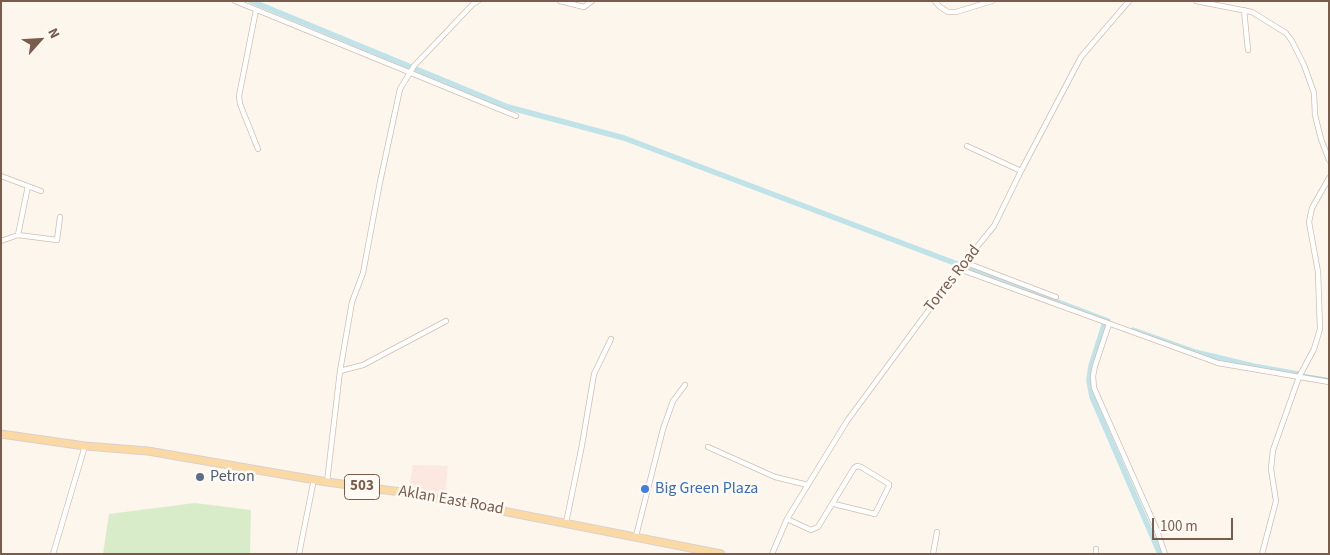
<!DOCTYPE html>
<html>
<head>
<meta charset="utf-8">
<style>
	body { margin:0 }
	#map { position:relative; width:1330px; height:555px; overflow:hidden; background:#fdf6ec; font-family:"Source Sans 3",sans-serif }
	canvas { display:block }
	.frame { position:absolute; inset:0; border:2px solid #7a5c4d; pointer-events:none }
	.north { position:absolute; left:15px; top:15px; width:50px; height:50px; -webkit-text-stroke:4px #fffaf3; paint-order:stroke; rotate:64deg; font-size:14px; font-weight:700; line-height:20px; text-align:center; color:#7a5c4d }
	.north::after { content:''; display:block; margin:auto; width:18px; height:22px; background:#7a5c4d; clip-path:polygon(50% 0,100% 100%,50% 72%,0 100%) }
	.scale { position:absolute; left:1152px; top:518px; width:81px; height:22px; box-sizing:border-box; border:2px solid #7a5c4d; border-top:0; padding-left:6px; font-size:15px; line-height:18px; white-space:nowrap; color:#7a5c4d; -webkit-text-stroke:4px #fffaf3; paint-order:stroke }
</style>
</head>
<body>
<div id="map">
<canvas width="1330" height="555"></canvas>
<div class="frame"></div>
<div class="north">N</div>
<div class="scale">100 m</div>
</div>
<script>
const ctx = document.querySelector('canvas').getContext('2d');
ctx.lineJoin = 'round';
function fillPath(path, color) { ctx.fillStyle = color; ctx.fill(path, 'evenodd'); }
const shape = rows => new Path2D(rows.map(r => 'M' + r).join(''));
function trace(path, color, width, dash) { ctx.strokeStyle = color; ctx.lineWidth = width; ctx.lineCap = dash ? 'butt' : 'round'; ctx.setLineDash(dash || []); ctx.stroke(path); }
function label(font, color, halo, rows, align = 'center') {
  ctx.font = font + ' "Source Sans 3",sans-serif'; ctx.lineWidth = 5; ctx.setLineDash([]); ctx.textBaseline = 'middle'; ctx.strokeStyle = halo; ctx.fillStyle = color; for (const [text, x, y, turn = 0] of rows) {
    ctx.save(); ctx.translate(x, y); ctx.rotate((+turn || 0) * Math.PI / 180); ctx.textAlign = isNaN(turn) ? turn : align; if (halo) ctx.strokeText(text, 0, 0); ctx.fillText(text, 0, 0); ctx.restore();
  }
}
const commercial = shape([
	[413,465,448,466,445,494,409,489]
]);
const green = shape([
	[195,503,251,510,250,554,103,554,109,514]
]);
const stream = shape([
	[1304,375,1329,379]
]);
const canal = shape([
	[251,1,508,107,624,138,1108,321],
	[1104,325,1091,366,1089,380,1092,397,1160,554],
	[1133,330,1195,352,1253,366,1298,374]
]);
const street = shape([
	[235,1,516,116],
	[560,1,584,7,592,1],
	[935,1,940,7,948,12,956,12,992,1],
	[1196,1,1252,12,1286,33,1292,41,1304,65,1314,93,1315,115,1321,139,1329,160],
	[256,10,239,96,240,104,258,149],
	[1244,10,1248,50],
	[967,146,1021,171],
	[1,176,41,191],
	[18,235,28,186],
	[1,241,18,235,57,240,60,217],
	[964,262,1056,297],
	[959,269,1218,363,1329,382],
	[1109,324,1095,366,1093,376,1094,388,1156,528,1165,554],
	[340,371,363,365,446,321],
	[708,447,775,477,808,485],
	[327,482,340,371,352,302,363,273,380,182,400,89,414,66,473,4,478,1],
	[787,519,811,530,818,527,854,468,857,466,861,467,889,484,889,486,875,514,834,504],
	[566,523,582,445,594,374,611,339],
	[636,536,663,429,673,401,685,385],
	[53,554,85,446],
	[299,554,314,479],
	[772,554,787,519,847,421,959,269,994,226,1021,171,1081,57,1129,1],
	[933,554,937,532],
	[1096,554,1096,549],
	[1262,554,1276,501,1271,469,1273,450,1299,377,1314,349,1320,329,1318,272,1309,222,1312,208,1329,178]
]);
const primary = shape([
	[1,434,85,446,148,451,327,482,416,494,721,554]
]);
const markers = [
	[200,477,5,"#5c6f8a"],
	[645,489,5,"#3f7fe0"]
];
const shields = [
	[362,487,35]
];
const shieldNames = [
	["503",362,487]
];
const streetNames = [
	["Torres Road",953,279,-52],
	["Aklan East Road",451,501,10]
];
const serviceNames = [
	["Petron",210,477]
];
const shopNames = [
	["Big Green Plaza",655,489]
];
fillPath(commercial, '#fde8e0');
fillPath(green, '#d8ecc9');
trace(stream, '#a5d3da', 2);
trace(canal, '#bfe3e8', 5.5);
trace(street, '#d1beb0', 6);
trace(primary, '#dad1cd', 9);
trace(street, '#fff', 4.5);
trace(primary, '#fbd9a5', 7);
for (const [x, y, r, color] of markers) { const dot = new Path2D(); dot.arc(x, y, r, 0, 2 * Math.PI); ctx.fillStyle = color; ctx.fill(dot); trace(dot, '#fffaf3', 2); }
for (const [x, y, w] of shields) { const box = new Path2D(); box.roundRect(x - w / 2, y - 12.5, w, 25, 4); ctx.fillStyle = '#fffaf3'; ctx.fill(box); trace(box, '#7a5c4d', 1); }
label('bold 15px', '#7a5c4d', null, shieldNames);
label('16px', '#7a5c4d', '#fffaf3', streetNames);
label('16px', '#4e5e75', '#fffaf3', serviceNames, 'left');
label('16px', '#366cbe', '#fffaf3', shopNames, 'left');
</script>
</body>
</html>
